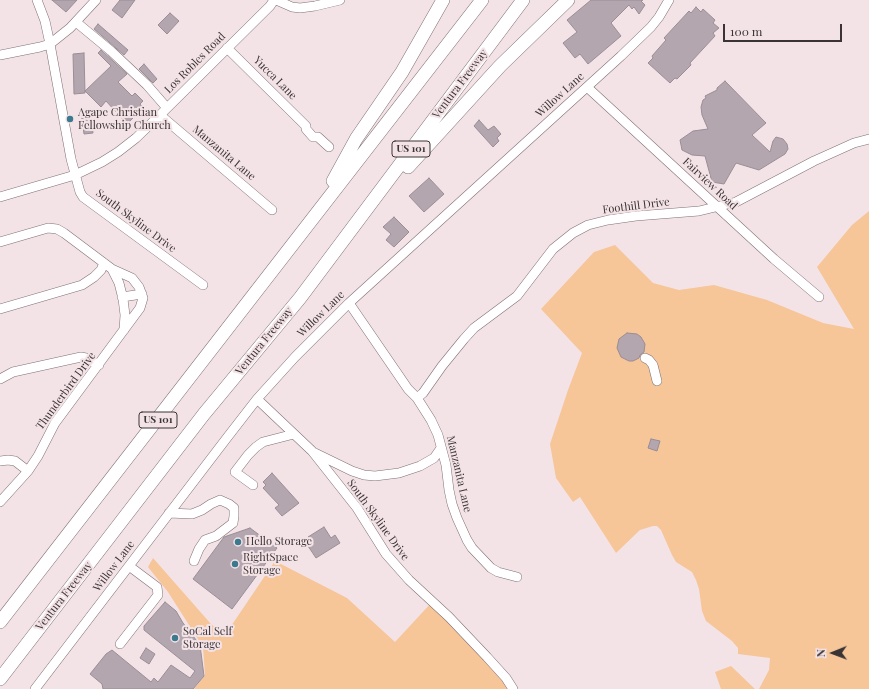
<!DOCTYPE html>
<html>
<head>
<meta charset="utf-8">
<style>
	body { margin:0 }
	#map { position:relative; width:869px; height:689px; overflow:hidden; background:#f4e3e6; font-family:"Playfair Display",serif }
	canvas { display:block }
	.north { position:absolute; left:813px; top:633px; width:40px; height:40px; -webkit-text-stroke:3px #f4e3e6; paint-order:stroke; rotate:269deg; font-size:11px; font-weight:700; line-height:16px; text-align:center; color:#3a3435 }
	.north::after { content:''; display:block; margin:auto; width:14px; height:18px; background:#3a3435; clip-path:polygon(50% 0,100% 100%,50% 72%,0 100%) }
	.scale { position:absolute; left:723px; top:24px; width:119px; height:18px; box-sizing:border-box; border:2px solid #3a3435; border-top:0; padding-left:5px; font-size:12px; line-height:14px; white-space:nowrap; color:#3a3435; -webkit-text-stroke:3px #f4e3e6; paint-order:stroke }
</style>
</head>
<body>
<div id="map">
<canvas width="869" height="689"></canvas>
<div class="north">N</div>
<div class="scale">100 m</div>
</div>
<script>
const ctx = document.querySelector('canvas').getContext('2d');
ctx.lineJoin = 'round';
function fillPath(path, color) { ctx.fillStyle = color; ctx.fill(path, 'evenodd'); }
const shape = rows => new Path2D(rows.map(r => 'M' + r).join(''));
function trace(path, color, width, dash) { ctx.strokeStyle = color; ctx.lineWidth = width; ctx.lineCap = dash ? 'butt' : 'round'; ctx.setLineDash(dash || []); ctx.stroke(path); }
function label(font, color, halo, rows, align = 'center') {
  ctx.font = font + ' "Playfair Display",serif'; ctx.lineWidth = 4; ctx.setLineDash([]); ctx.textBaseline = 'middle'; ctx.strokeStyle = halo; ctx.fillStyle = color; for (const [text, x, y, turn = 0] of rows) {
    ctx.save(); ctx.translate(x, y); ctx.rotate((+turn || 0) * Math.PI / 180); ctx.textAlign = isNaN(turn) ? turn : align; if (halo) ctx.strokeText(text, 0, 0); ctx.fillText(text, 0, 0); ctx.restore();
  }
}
const green = shape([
	[869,211,869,689,759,689,769,670,770,658,738,654,738,648,732,641,706,621,702,611,699,589,696,580,692,572,676,562,672,555,661,530,657,526,653,526,640,530,616,553,580,497,573,502,556,478,550,444,568,390,582,353,541,309,594,252,615,245,653,283,679,290,714,285,767,300,823,323,854,329,817,267,852,225],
	[153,558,211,624,225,635,275,561,347,598,395,642,432,602,513,689,194,689,205,675,203,647,168,592,148,567],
	[731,666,755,689,721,689,715,672]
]);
const building = shape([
	[52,0,77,0,66,12,52,0],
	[120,0,135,0,122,18,112,10,120,0],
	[591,0,643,0,641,1,645,5,639,14,634,7,632,9,629,5,611,23,621,36,588,64,580,54,575,58,563,43,577,32,567,20,591,0],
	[696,7,701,12,703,9,715,20,713,23,719,28,713,33,715,36,690,63,691,65,677,79,675,78,670,83,648,63,653,58,652,56,666,40,664,38,689,11,691,13,696,7],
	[170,13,179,21,167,34,158,25,170,13],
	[98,24,128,50,124,55,94,29,98,24],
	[101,50,127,74,118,82,132,96,135,93,143,101,140,104,143,108,127,124,106,101,101,107,85,91,111,66,98,53,101,50],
	[84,53,85,93,74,94,73,54,84,53],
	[144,64,157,79,153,83,139,69,144,64],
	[725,81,766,123,752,135,770,152,773,141,776,137,783,139,787,144,788,149,785,154,759,170,736,163,724,184,712,182,705,156,692,155,682,150,680,140,693,131,708,129,702,115,701,107,703,100,706,98,705,96,717,90,717,88,725,81],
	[90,111,93,133,84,134,81,112,90,111],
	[479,120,488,130,494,126,501,134,497,138,499,141,493,147,474,126,479,120],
	[429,178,444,194,424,212,409,196,429,178],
	[394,217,409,232,394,247,386,240,391,234,383,227,394,217],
	[627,333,637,334,641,337,645,344,644,352,640,355,639,358,633,361,629,361,621,357,617,348,619,339,627,333],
	[651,439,660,441,657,451,648,448,651,439],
	[272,473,299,503,282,516,275,508,279,505,263,488,266,485,263,482,272,473],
	[324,527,331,538,335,535,340,543,316,558,306,543,310,540,308,537,324,527],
	[250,528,277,548,232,609,193,579,224,537,250,528],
	[165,602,176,611,183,623,200,645,204,676,193,689,103,689,102,684,90,674,106,654,112,650,151,682,154,678,158,682,171,665,190,678,195,671,144,630,144,626,165,602],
	[146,648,155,654,149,664,140,658,146,648]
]);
const minor = shape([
	[37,0,45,21,50,44,71,159,80,192,83,197,203,285],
	[276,0,292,7,300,8,315,6,340,0],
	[76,22,111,51,147,85,167,108],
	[227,48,306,126,306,129,313,137,318,137,329,147],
	[0,55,40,47,50,44,70,28,96,0],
	[587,87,774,259,819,297],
	[160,115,272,210],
	[0,197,75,175,102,162,118,152,136,138,160,115,270,6,274,0],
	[0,242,48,228,57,229,64,233,112,269,132,278,139,287,143,298,140,308,55,423,38,456,28,471,0,502],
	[112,269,119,283,123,299,125,315,124,330],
	[122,297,142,294],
	[349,303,408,389,417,398,431,420,438,435,446,465,449,490,452,504,457,518,467,540,472,548,491,568,498,572,517,577],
	[0,309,82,285,94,277,101,270,104,263],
	[645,358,649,360,653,365,657,381],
	[0,379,13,372,81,357,86,358,99,365],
	[417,398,423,393,442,366,464,339,474,328,517,296,553,249,573,233,588,225,608,220,636,216,699,211,736,202,814,161,854,143,869,139],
	[257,399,312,451,357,508,386,554,409,580,449,617,487,657,506,678,513,689],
	[315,453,352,471,364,475,375,476,399,473,420,466,434,458,441,448],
	[0,461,8,460,15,461,28,471],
	[253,485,235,472,248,455,256,447,263,442,294,434],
	[169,513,192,514,202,510,211,504,220,500,229,504,234,508,234,516,233,523,216,536,205,540,199,549,194,561],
	[120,644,158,595,157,587,129,566],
	[35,689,226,439,257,399,295,357,349,303,621,56,651,27,659,17,669,0]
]);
const highway = shape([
	[408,167,500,66,568,0],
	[333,181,356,139,402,72,443,0],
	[0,622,482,0],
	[0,679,204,414,300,298,523,0]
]);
const markers = [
	[70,119,4,"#3a798e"],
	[238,542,4,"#3a798e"],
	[235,564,4,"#3a798e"],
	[175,638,4,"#3a798e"]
];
const shields = [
	[411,149,38],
	[158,420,38]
];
const shieldNames = [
	["US 101",411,149],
	["US 101",158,420]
];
const streetNames = [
	["Los Robles Road",195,63,-45],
	["Yucca Lane",275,78,45],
	["Ventura Freeway",460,84,-53],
	["Willow Lane",560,95,-42],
	["Manzanita Lane",224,153,40],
	["Fairview Road",710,184,43],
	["Foothill Drive",636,206,-7],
	["South Skyline Drive",136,221,37],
	["Willow Lane",321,314,-44],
	["Ventura Freeway",264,341,-51],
	["Thunderbird Drive",66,391,-54],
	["Manzanita Lane",459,474,77],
	["South Skyline Drive",378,520,54],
	["Willow Lane",114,566,-53],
	["Ventura Freeway",64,596,-52]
];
const poiNames = [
	["Agape Christian",78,113],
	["Fellowship Church",78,126],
	["Hello Storage",246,542],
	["RightSpace",243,558],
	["Storage",243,571],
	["SoCal Self",183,632],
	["Storage",183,645]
];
fillPath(green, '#f6c598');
fillPath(building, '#b3a6af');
trace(building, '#9a8d96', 1);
trace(minor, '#7f7073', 10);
trace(highway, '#7f7073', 14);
trace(minor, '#fff', 9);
trace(highway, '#fff', 13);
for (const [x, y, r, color] of markers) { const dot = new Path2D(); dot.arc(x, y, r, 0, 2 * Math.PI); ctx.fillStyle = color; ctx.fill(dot); trace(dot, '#f4e3e6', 1.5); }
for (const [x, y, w] of shields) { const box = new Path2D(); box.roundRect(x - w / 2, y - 8, w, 16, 3); ctx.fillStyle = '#f4e3e6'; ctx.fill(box); trace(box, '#3a3435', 1); }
label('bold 10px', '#3a3435', null, shieldNames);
label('11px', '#3a3435', '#f4e3e6', streetNames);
label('11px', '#3a3435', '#f4e3e6', poiNames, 'left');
</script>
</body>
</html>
